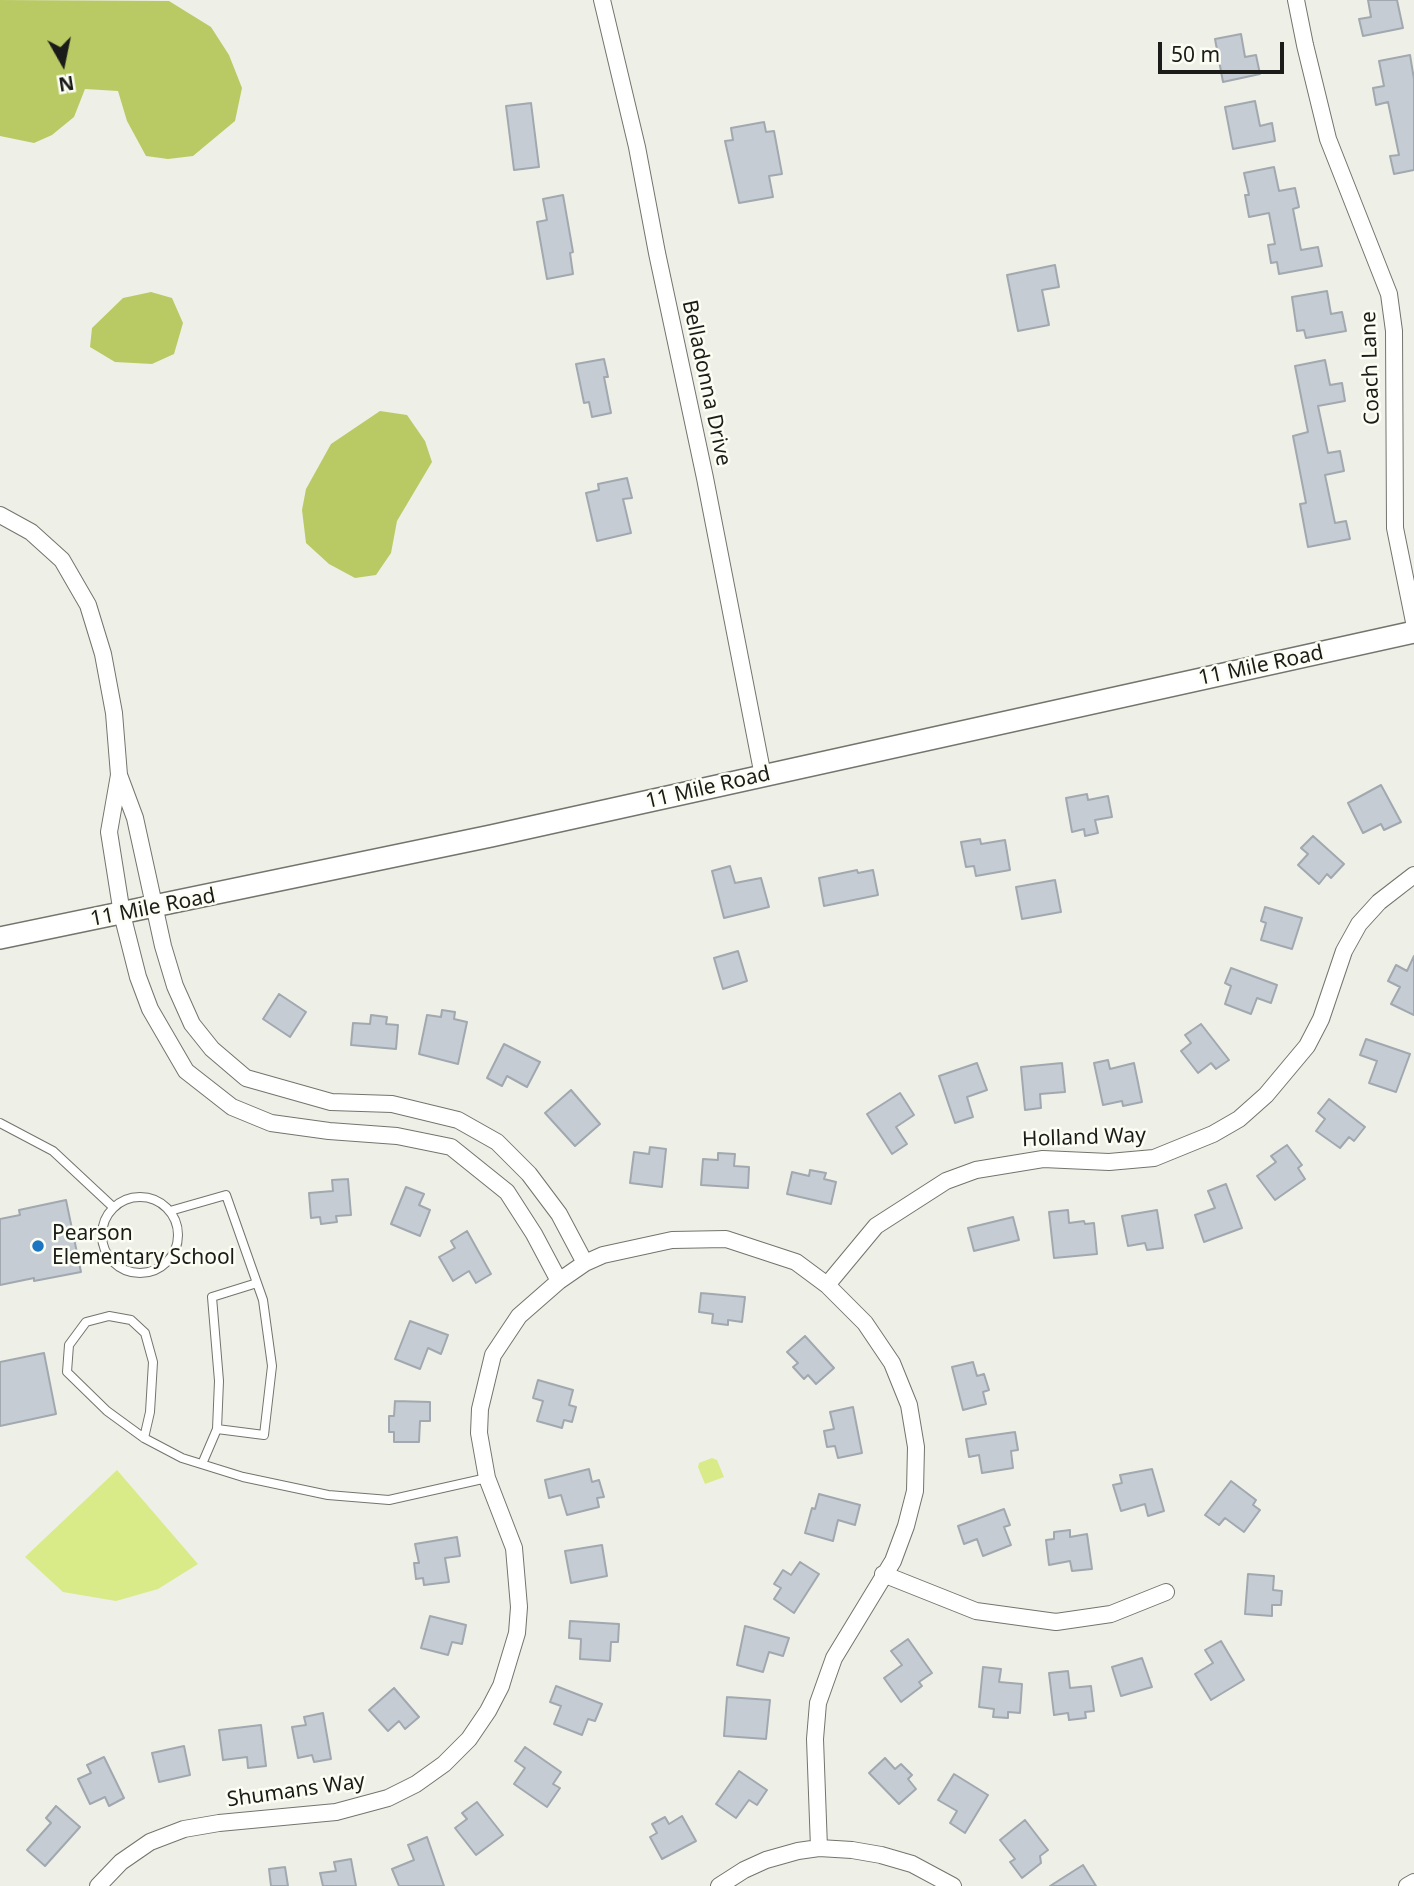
<!DOCTYPE html>
<html>
<head>
<meta charset="utf-8">
<style>
	body { margin:0 }
	#map { position:relative; width:1414px; height:1886px; overflow:hidden; background:#eef0e7; font-family:"Noto Sans",sans-serif }
	canvas { display:block }
	.north { position:absolute; left:28px; top:28px; width:70px; height:70px; -webkit-text-stroke:5px #fcfef4; paint-order:stroke; rotate:171deg; font-size:19px; font-weight:700; line-height:28px; text-align:center; color:#1b1c19 }
	.north::after { content:''; display:block; margin:auto; width:24px; height:32px; background:#1b1c19; clip-path:polygon(50% 0,100% 100%,50% 72%,0 100%) }
	.scale { position:absolute; left:1158px; top:42px; width:126px; height:32px; box-sizing:border-box; border:4px solid #1b1c19; border-top:0; padding-left:9px; font-size:21px; line-height:24px; white-space:nowrap; color:#1b1c19; -webkit-text-stroke:5px #fcfef4; paint-order:stroke }
</style>
</head>
<body>
<div id="map">
<canvas width="1414" height="1886"></canvas>
<div class="north">N</div>
<div class="scale">50 m</div>
</div>
<script>
const ctx = document.querySelector('canvas').getContext('2d');
ctx.lineJoin = 'round';
function fillPath(path, color) { ctx.fillStyle = color; ctx.fill(path, 'evenodd'); }
const shape = rows => new Path2D(rows.map(r => 'M' + r).join(''));
function trace(path, color, width, dash) { ctx.strokeStyle = color; ctx.lineWidth = width; ctx.lineCap = dash ? 'butt' : 'round'; ctx.setLineDash(dash || []); ctx.stroke(path); }
function label(font, color, halo, rows, align = 'center') {
  ctx.font = font + ' "Noto Sans",sans-serif'; ctx.lineWidth = 5; ctx.setLineDash([]); ctx.textBaseline = 'middle'; ctx.strokeStyle = halo; ctx.fillStyle = color; for (const [text, x, y, turn = 0] of rows) {
    ctx.save(); ctx.translate(x, y); ctx.rotate((+turn || 0) * Math.PI / 180); ctx.textAlign = isNaN(turn) ? turn : align; if (halo) ctx.strokeText(text, 0, 0); ctx.fillText(text, 0, 0); ctx.restore();
  }
}
const green = shape([
	[712,1458,717,1460,724,1477,705,1484,698,1467,699,1463],
	[117,1470,198,1564,158,1589,116,1601,63,1592,25,1557]
]);
const water = shape([
	[0,0,169,1,211,27,229,55,242,88,235,121,193,156,168,159,146,156,127,121,118,91,85,89,74,117,52,135,34,143,0,136],
	[151,292,172,298,183,323,174,354,152,364,115,362,90,347,92,328,123,298],
	[380,411,407,415,425,441,432,462,397,521,391,553,376,575,355,578,329,564,306,543,302,510,306,489,331,444]
]);
const building = shape([
	[1368,0,1397,0,1403,28,1363,36,1359,19,1371,17,1368,0],
	[1241,34,1245,57,1256,55,1260,74,1223,82,1215,39,1241,34],
	[1410,55,1414,79,1414,170,1394,174,1390,156,1399,155,1388,102,1376,105,1373,88,1384,86,1379,61,1410,55],
	[1255,101,1260,126,1272,123,1275,141,1233,149,1225,107,1255,101],
	[531,103,539,167,514,170,506,106,531,103],
	[764,122,766,132,774,131,782,174,769,176,773,197,739,203,725,141,733,140,731,128,764,122],
	[1274,167,1279,191,1295,188,1299,207,1293,209,1301,250,1318,247,1322,266,1279,274,1277,262,1271,263,1268,245,1275,244,1269,213,1249,217,1245,195,1249,195,1244,173,1274,167],
	[563,195,573,252,570,253,573,274,547,279,537,222,547,220,543,199,563,195],
	[1055,265,1059,287,1042,290,1049,325,1018,331,1007,275,1055,265],
	[1327,291,1331,314,1342,312,1346,331,1306,338,1304,330,1297,331,1292,297,1327,291],
	[604,359,608,377,604,377,611,413,592,417,589,402,584,403,576,364,604,359],
	[1325,360,1330,385,1342,383,1345,401,1318,406,1328,453,1340,451,1344,471,1325,475,1335,523,1346,521,1350,539,1308,547,1300,504,1306,503,1293,436,1308,432,1295,366,1325,360],
	[627,478,632,498,623,499,631,533,597,541,586,493,599,490,598,484,627,478],
	[1381,785,1401,822,1384,830,1381,824,1363,833,1348,803,1381,785],
	[1087,794,1088,800,1108,796,1112,817,1095,820,1098,833,1085,836,1084,829,1072,832,1066,798,1087,794],
	[1313,836,1344,864,1331,878,1327,874,1319,884,1298,865,1308,854,1301,848,1313,836],
	[980,839,981,844,1005,840,1010,870,976,876,974,866,966,867,961,842,980,839],
	[730,866,735,883,761,878,769,907,724,918,712,871,730,866],
	[857,870,858,873,873,870,878,895,824,906,819,878,857,870],
	[1055,880,1061,912,1022,919,1016,887,1055,880],
	[1265,907,1302,918,1292,949,1261,940,1266,923,1261,921,1265,907],
	[738,951,747,981,723,989,714,958,738,951],
	[1414,956,1414,1015,1391,1004,1400,987,1388,981,1396,965,1407,971,1414,956],
	[1231,968,1277,985,1271,1003,1257,998,1251,1014,1225,1004,1231,986,1225,983,1231,968],
	[279,994,306,1012,290,1037,263,1019,279,994],
	[442,1010,455,1012,454,1019,467,1022,458,1064,419,1054,427,1015,441,1017,442,1010],
	[371,1015,387,1017,386,1024,398,1025,396,1049,351,1045,353,1023,370,1024,371,1015],
	[1201,1024,1229,1060,1216,1069,1211,1063,1198,1073,1181,1051,1191,1043,1185,1035,1201,1024],
	[1366,1039,1410,1054,1396,1092,1369,1083,1377,1061,1360,1055,1366,1039],
	[504,1044,540,1062,527,1087,507,1076,502,1086,487,1078,504,1044],
	[1108,1060,1110,1069,1134,1063,1142,1102,1123,1106,1122,1101,1103,1105,1094,1063,1108,1060],
	[977,1063,987,1090,967,1097,973,1117,955,1123,939,1076,977,1063],
	[1062,1063,1065,1092,1040,1094,1041,1108,1025,1110,1021,1067,1062,1063],
	[571,1090,600,1124,575,1146,545,1113,571,1090],
	[900,1093,914,1115,896,1127,907,1144,892,1154,867,1114,900,1093],
	[1329,1099,1365,1127,1354,1141,1349,1137,1340,1148,1316,1131,1325,1119,1318,1113,1329,1099],
	[1287,1145,1302,1165,1298,1168,1305,1179,1275,1200,1257,1176,1276,1162,1271,1156,1287,1145],
	[650,1147,666,1149,662,1187,630,1183,634,1152,649,1154,650,1147],
	[718,1153,735,1154,734,1166,749,1167,748,1188,701,1185,703,1159,718,1160,718,1153],
	[810,1170,826,1173,824,1179,836,1182,831,1204,787,1194,792,1172,809,1176,810,1170],
	[348,1179,351,1215,336,1216,337,1222,321,1224,320,1217,311,1218,309,1193,333,1191,332,1180,348,1179],
	[1226,1184,1242,1228,1204,1242,1195,1215,1215,1208,1208,1191,1226,1184],
	[406,1187,424,1194,419,1205,430,1210,420,1236,391,1224,406,1187],
	[66,1200,81,1272,34,1281,34,1278,0,1285,0,1219,20,1215,19,1210,66,1200],
	[1068,1210,1069,1223,1084,1221,1085,1224,1094,1223,1097,1254,1054,1258,1049,1212,1068,1210],
	[1157,1210,1163,1248,1147,1250,1145,1243,1128,1246,1122,1216,1157,1210],
	[1013,1217,1019,1240,974,1251,968,1228,1013,1217],
	[467,1231,491,1274,476,1283,469,1271,453,1281,439,1257,455,1248,451,1241,467,1231],
	[701,1293,745,1297,742,1322,728,1320,728,1325,712,1323,713,1314,699,1312,701,1293],
	[410,1321,448,1335,441,1354,428,1348,420,1369,395,1359,410,1321],
	[805,1336,834,1368,816,1384,808,1375,804,1379,793,1367,798,1363,787,1352,805,1336],
	[44,1353,56,1414,0,1426,0,1362,44,1353],
	[973,1362,977,1376,984,1374,989,1390,983,1392,986,1404,963,1410,952,1367,973,1362],
	[538,1380,573,1390,569,1405,576,1407,572,1422,564,1420,562,1428,537,1421,543,1401,533,1398,538,1380],
	[395,1401,430,1402,430,1421,420,1421,419,1442,394,1442,394,1432,389,1432,389,1416,394,1416,395,1401],
	[853,1407,862,1453,838,1458,835,1446,827,1447,824,1431,834,1429,830,1412,853,1407],
	[1015,1432,1018,1450,1011,1451,1013,1468,982,1473,979,1455,969,1457,966,1439,1015,1432],
	[589,1469,592,1482,599,1480,604,1497,597,1498,599,1507,567,1515,561,1495,549,1498,545,1480,589,1469],
	[1152,1469,1164,1511,1148,1516,1145,1504,1121,1511,1113,1485,1122,1483,1120,1475,1152,1469],
	[1231,1481,1256,1500,1253,1505,1260,1510,1244,1532,1225,1518,1219,1525,1205,1515,1231,1481],
	[819,1494,860,1505,855,1525,838,1520,833,1541,805,1533,812,1508,815,1509,819,1494],
	[1004,1509,1010,1525,1004,1527,1011,1545,983,1556,977,1539,964,1544,958,1526,1004,1509],
	[1070,1530,1070,1537,1087,1534,1092,1569,1072,1571,1070,1561,1049,1565,1046,1540,1054,1539,1054,1532,1070,1530],
	[457,1537,460,1556,445,1558,449,1582,424,1585,423,1578,416,1579,414,1563,419,1563,415,1544,457,1537],
	[602,1545,607,1576,571,1583,565,1551,602,1545],
	[800,1562,819,1574,794,1613,774,1599,781,1588,774,1584,783,1570,791,1575,800,1562],
	[1248,1574,1274,1576,1273,1590,1282,1591,1281,1605,1272,1605,1272,1616,1245,1614,1248,1574],
	[430,1616,466,1625,462,1644,452,1642,448,1655,421,1648,430,1616],
	[570,1621,619,1624,618,1642,611,1642,610,1661,580,1659,581,1639,569,1638,570,1621],
	[745,1626,789,1638,783,1656,769,1652,763,1672,737,1665,745,1626],
	[908,1639,932,1673,919,1682,922,1686,901,1702,884,1678,902,1665,891,1651,908,1639],
	[1221,1641,1244,1680,1211,1700,1195,1674,1213,1663,1205,1650,1221,1641],
	[1142,1658,1152,1687,1121,1696,1112,1667,1142,1658],
	[983,1667,1001,1669,999,1682,1022,1684,1020,1713,1008,1712,1008,1718,993,1717,994,1709,979,1707,983,1667],
	[1068,1671,1070,1688,1091,1686,1094,1711,1085,1712,1086,1718,1069,1720,1068,1713,1054,1715,1049,1673,1068,1671],
	[556,1686,602,1704,595,1721,588,1719,582,1735,554,1724,561,1706,550,1702,556,1686],
	[394,1688,419,1717,405,1729,399,1721,388,1731,369,1710,394,1688],
	[727,1697,770,1700,766,1739,724,1736,727,1697],
	[323,1713,331,1759,314,1762,312,1755,298,1758,292,1727,306,1725,304,1717,323,1713],
	[261,1725,266,1766,248,1768,247,1757,223,1760,219,1730,261,1725],
	[184,1746,190,1775,159,1782,152,1753,184,1746],
	[525,1747,561,1772,553,1784,560,1788,547,1807,514,1784,525,1768,515,1761,525,1747],
	[104,1757,124,1798,109,1806,105,1797,90,1804,78,1779,91,1773,87,1765,104,1757],
	[885,1758,895,1769,901,1764,912,1775,908,1779,916,1789,899,1804,869,1773,885,1758],
	[739,1771,767,1790,757,1805,749,1800,736,1818,716,1804,739,1771],
	[954,1774,988,1795,965,1833,950,1823,957,1811,938,1800,954,1774],
	[477,1802,503,1835,476,1855,455,1828,467,1819,462,1813,477,1802],
	[56,1806,80,1827,45,1866,27,1850,51,1823,46,1818,56,1806],
	[682,1816,696,1841,662,1859,650,1837,657,1833,652,1824,665,1817,669,1824,682,1816],
	[1025,1820,1048,1850,1040,1856,1041,1863,1022,1878,1010,1862,1015,1859,1000,1840,1025,1820],
	[427,1837,444,1886,399,1886,392,1869,414,1860,408,1845,427,1837],
	[351,1859,356,1886,323,1886,320,1873,336,1871,334,1862,351,1859],
	[1083,1865,1096,1886,1050,1886,1083,1865],
	[285,1867,288,1886,271,1886,269,1869,285,1867]
]);
const lane = shape([
	[0,1123,53,1151,113,1207],
	'102 1235a38 38 0 1 1 76 0a38 38 0 1 1-76 0Z',
	[170,1211,226,1195,263,1300,272,1366,264,1435,217,1429,202,1464],
	[217,1429,219,1381,212,1297,257,1283],
	[144,1438,150,1412,153,1362,145,1333,131,1320,109,1316,86,1322,69,1345,67,1372,107,1411,144,1438,182,1458,243,1477,328,1495,389,1500,487,1478]
]);
const street = shape([
	[602,0,637,147,657,253,705,478,763,776],
	[1296,0,1305,45,1328,139,1389,294,1394,331,1395,528,1414,622],
	[0,515,31,532,62,560,88,605,103,654,114,713,119,775],
	[559,1281,534,1234,507,1192,451,1147,397,1136,329,1131,271,1123,232,1107,186,1071,150,1009,138,977,122,914,109,832,119,775,135,818,163,946,175,986,192,1024,212,1049,246,1078,331,1102,392,1104,458,1120,497,1142,529,1174,559,1214,585,1263],
	[827,1285,876,1226,946,1181,976,1170,1043,1159,1109,1162,1154,1158,1213,1134,1239,1119,1266,1095,1307,1046,1321,1019,1344,951,1359,924,1379,902,1414,875],
	[883,1574,976,1611,1056,1622,1111,1614,1166,1592],
	[98,1886,121,1862,150,1842,184,1829,219,1823,336,1812,388,1798,416,1784,444,1764,469,1739,488,1711,501,1686,517,1633,519,1607,514,1548,487,1478,479,1433,480,1409,493,1355,519,1316,559,1281,585,1263,603,1255,672,1240,726,1239,796,1262,827,1285,865,1323,892,1363,909,1405,916,1447,915,1491,906,1526,893,1561,834,1658,818,1703,815,1739,819,1848],
	[719,1886,744,1870,766,1860,798,1851,819,1848,852,1850,881,1855,912,1864,953,1886],
	[1407,1886,1414,1882]
]);
const secondary = shape([
	[0,938,491,836,1414,632]
]);
const markers = [
	[38,1246,7,"#1c75c2"]
];
const streetNames = [
	["Coach Lane",1371,368,-92],
	["Belladonna Drive",706,383,78],
	["11 Mile Road",1261,666,-12],
	["11 Mile Road",708,788,-13],
	["11 Mile Road",153,908,-11],
	["Holland Way",1084,1138,-2],
	["Shumans Way",296,1791,-8]
];
const poiNames = [
	["Pearson",52,1234],
	["Elementary School",52,1258]
];
fillPath(green, '#d9ea89');
fillPath(water, '#b9ca64');
fillPath(building, '#c5ccd3');
trace(building, '#a1a8af', 2);
trace(lane, '#73746c', 10);
trace(street, '#73746c', 18);
trace(secondary, '#73746c', 24);
trace(lane, '#fff', 8);
trace(street, '#fff', 16);
trace(secondary, '#fff', 21);
for (const [x, y, r, color] of markers) { const dot = new Path2D(); dot.arc(x, y, r, 0, 2 * Math.PI); ctx.fillStyle = color; ctx.fill(dot); trace(dot, '#fcfef4', 2.5); }
label('21px', '#1b1c19', '#fcfef4', streetNames);
label('21px', '#1b1c19', '#fcfef4', poiNames, 'left');
</script>
</body>
</html>
